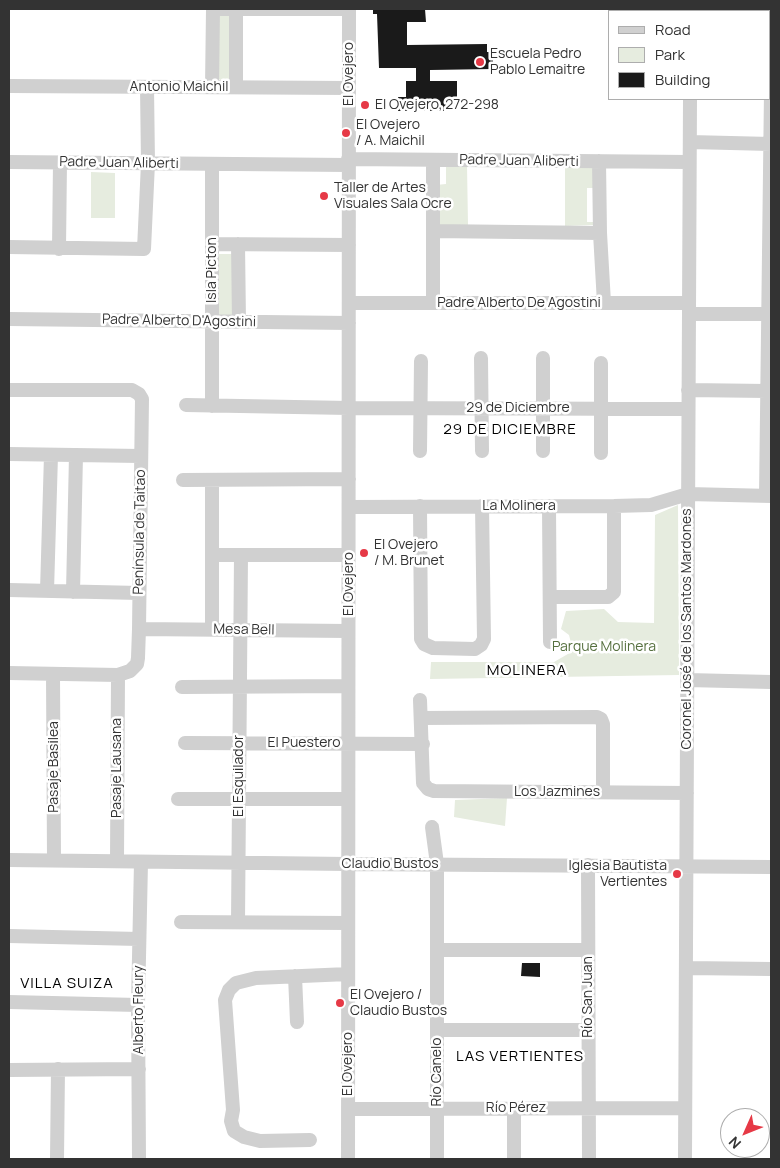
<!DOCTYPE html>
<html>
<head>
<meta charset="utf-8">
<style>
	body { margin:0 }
	#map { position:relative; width:780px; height:1168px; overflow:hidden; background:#fff; font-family:Manrope,sans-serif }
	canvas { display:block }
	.frame { position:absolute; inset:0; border:10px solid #333; pointer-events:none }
	.legend { position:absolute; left:608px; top:10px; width:162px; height:90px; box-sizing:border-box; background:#fff; border:1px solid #adadad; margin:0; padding:6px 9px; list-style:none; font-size:15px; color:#333 }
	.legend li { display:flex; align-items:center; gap:10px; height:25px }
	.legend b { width:25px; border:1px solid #adadad }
	.north { position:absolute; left:720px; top:1108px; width:50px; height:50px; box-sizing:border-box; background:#fff; border:1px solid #adadad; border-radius:50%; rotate:226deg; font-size:14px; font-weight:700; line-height:20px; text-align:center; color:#333 }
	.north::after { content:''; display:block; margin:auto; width:18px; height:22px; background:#e63946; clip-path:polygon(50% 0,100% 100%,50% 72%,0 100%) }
</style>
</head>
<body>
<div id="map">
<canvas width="780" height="1168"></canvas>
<div class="frame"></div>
<ul class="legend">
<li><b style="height:6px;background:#d0d0d0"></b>Road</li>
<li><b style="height:14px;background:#e6ecdf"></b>Park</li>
<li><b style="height:14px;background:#1a1a1a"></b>Building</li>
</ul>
<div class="north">N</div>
</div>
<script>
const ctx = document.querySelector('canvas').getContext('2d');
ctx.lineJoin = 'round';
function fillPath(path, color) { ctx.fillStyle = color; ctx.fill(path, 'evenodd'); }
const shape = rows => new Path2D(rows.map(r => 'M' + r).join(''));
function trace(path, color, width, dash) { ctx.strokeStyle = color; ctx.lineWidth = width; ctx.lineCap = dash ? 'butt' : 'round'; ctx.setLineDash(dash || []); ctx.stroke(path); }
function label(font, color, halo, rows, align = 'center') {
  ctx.font = font + ' Manrope,sans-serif'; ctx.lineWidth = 5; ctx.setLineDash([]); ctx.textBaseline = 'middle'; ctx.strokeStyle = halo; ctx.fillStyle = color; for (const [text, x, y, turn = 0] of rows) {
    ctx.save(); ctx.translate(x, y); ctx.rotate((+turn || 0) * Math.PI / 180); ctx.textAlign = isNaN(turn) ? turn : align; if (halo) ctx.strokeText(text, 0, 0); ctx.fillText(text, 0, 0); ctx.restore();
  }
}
const green = shape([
	[230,14,232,79,220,80,219,79,219,15],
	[565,164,596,164,597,188,587,188,587,222,593,222,593,225,565,226],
	[467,165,468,225,437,225,436,185,446,184,446,166],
	[91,172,115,173,115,218,91,218],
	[217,254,234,254,234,317,216,317],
	[678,505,679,675,430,679,431,662,554,662,573,651,569,635,561,629,566,611,604,609,618,622,654,623,655,515],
	[507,798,505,826,454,817,455,800]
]);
const building = shape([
	[373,9,425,9,426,22,407,22,407,45,487,44,487,52,493,52,493,69,430,70,430,81,457,81,457,111,398,111,398,97,406,97,406,81,416,81,416,68,379,68,377,14,373,14],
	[522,963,540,963,540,977,521,976]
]);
const minor = shape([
	[213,9,349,9],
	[690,11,690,9],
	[9,86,349,88],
	[212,87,213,9],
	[236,87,236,9],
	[690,142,771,144],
	[348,159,689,162],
	[433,160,433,303],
	[599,161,600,233,604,303],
	[9,162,348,165],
	[433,231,600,233],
	[212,244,349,245],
	[238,244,239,322],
	[9,247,144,249,148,163,147,87],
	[59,249,60,162],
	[349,303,689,303],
	[689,314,771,314],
	[9,319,349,323],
	[481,358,482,451],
	[601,363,601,453],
	[9,390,132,390,139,394,142,399,139,629,138,658,137,664,130,671,118,675,9,673],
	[688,390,767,391],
	[186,405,349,408,688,409],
	[212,406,212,164],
	[420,451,421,361],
	[543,451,543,358],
	[9,454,140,456],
	[183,480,349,479],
	[212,480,212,629],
	[766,496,771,91],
	[420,506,421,639,424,644,433,648,475,649,481,645,484,639,482,506],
	[549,506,550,642],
	[349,507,614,506,651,505,688,494,771,496],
	[213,555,349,555],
	[9,590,139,593],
	[47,591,51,455],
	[73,592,76,455],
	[550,597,608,597,614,592,614,506],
	[139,629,348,631],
	[53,674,54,860],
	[687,680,771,682],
	[182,687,348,686],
	[420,700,423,783,428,789,434,791,687,793],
	[421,718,597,717,601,719,603,724,603,792],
	[185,743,423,744],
	[178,799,348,799],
	[432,827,437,864,437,1159],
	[9,860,348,864,771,867],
	[117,861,118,675],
	[588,865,589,1159],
	[181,922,348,923],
	[238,922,241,555],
	[9,936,139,939],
	[437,950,588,950],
	[686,968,771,969],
	[295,976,297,1022],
	[9,1002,138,1005],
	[437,1030,588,1030],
	[9,1070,139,1069],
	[514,1108,514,1159],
	[348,1109,685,1108],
	[310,1140,260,1141,244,1137,234,1131,231,1121,233,1110,225,1000,229,990,236,983,256,978,348,974],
	[57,1159,58,1069],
	[139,1159,138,1005,141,862],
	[348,1159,349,9],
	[685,1159,690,99]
]);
const markers = [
	[480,62,5,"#e63946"],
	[365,105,5,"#e63946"],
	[346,133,5,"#e63946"],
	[324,196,5,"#e63946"],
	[364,553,5,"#e63946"],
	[677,874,5,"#e63946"],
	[340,1003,5,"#e63946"]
];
const poiNames = [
	["Escuela Pedro",490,54],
	["Pablo Lemaitre",490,70],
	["El Ovejero, 272-298",375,105],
	["El Ovejero",356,125],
	["/ A. Maichil",356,141],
	["Taller de Artes",334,188],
	["Visuales Sala Ocre",334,204],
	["El Ovejero",374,545],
	["/ M. Brunet",374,561],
	["Iglesia Bautista",667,866,"right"],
	["Vertientes",667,882,"right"],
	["El Ovejero /",350,995],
	["Claudio Bustos",350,1011]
];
const streetNames = [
	["El Ovejero",349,74,-90],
	["Antonio Maichil",179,87],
	["Padre Juan Aliberti",519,161,1],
	["Padre Juan Aliberti",119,163,1],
	["Isla Picton",212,270,-90],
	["Padre Alberto De Agostini",519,303],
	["Padre Alberto D'Agostini",179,321,1],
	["29 de Diciembre",518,408],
	["La Molinera",519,506],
	["Península de Taitao",140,532,-89],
	["El Ovejero",349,584,-90],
	["Coronel José de los Santos Mardones",687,629,-90],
	["Mesa Bell",244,630,1],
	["El Puestero",304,743],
	["Pasaje Basilea",54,767,-90],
	["Pasaje Lausana",117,768,-90],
	["El Esquilador",239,776,-90],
	["Los Jazmines",557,792],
	["Claudio Bustos",390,864],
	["Río San Juan",588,997,-90],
	["Alberto Fleury",139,1010,-90],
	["El Ovejero",348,1064,-90],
	["Río Canelo",437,1072,-90],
	["Río Pérez",516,1108]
];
const parkNames = [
	["Parque Molinera",604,647]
];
const neighbourhoodNames = [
	["29 DE DICIEMBRE",510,430],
	["MOLINERA",527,671],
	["VILLA SUIZA",67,984],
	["LAS VERTIENTES",520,1057]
];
fillPath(green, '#e6ecdf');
fillPath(building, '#1a1a1a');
trace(minor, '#d0d0d0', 14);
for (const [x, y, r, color] of markers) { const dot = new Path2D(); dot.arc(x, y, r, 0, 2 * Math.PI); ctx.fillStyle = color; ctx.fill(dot); trace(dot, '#fff', 2); }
label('14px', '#333', '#fff', poiNames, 'left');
label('14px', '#333', '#fff', streetNames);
label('14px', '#56703f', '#fff', parkNames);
ctx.letterSpacing = '1px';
label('15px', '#000', '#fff', neighbourhoodNames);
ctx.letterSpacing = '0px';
</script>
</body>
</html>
